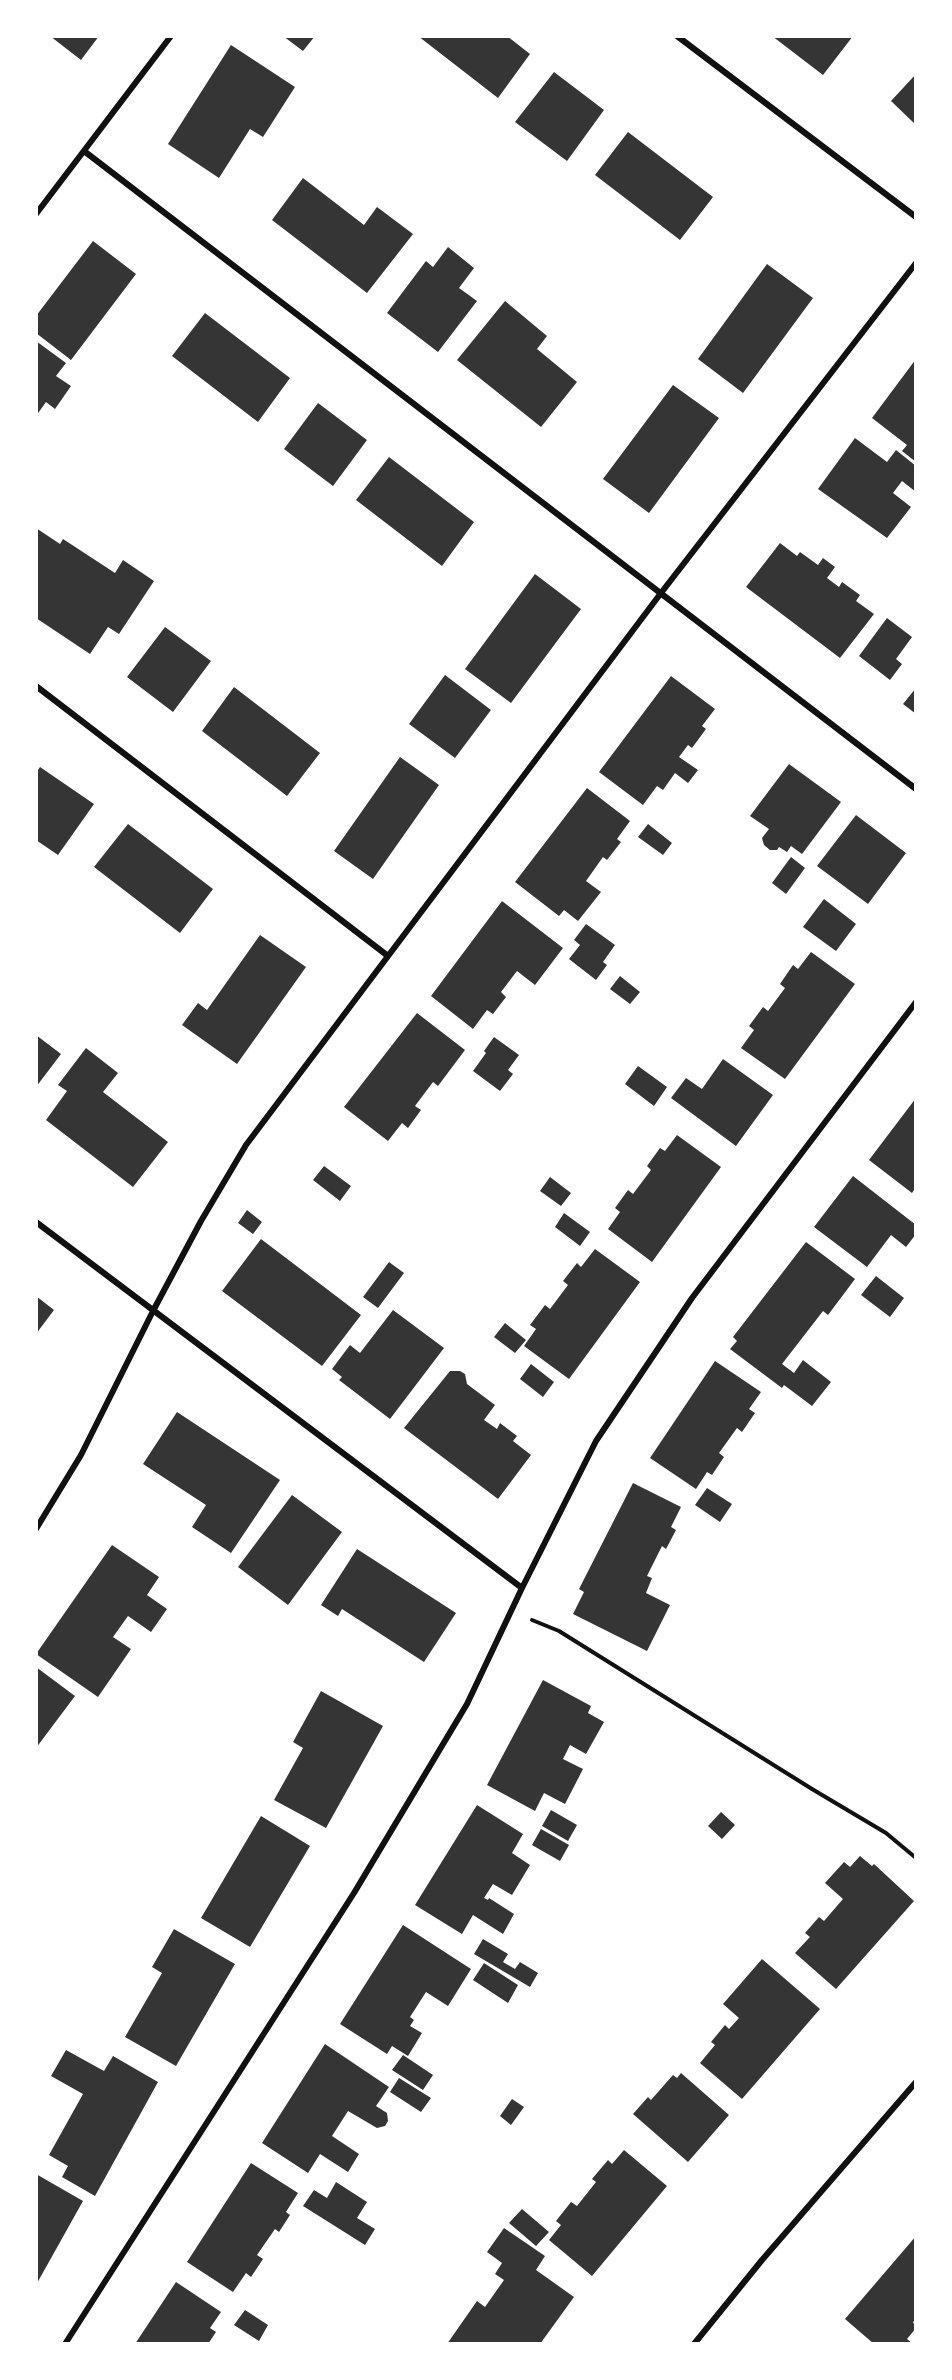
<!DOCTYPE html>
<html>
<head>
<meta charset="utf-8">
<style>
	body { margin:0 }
	#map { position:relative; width:952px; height:2380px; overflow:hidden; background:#fff; font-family:"Crimson Pro",serif }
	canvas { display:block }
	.frame { position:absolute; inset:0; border:38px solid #fff; pointer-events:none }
</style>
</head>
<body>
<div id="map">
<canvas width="952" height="2380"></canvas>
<div class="frame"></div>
</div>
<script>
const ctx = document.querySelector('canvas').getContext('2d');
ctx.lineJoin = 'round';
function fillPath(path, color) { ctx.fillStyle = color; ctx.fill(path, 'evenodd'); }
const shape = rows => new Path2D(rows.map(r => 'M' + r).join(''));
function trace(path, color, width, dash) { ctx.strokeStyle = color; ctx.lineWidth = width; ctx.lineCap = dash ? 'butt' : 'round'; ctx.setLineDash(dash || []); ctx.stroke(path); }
const building = shape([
	[50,36,99,36,81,60],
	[283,36,315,36,303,51],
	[418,36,507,36,530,54,498,98],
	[772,36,853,36,823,75],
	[231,45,295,87,263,137,250,129,219,178,168,144],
	[554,72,604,110,567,161,515,122],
	[916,74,916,125,891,101],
	[628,132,713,197,680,240,595,175],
	[303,178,364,225,377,207,413,234,367,293,272,220],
	[93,241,136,274,71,360,36,333,36,316],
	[448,247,474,268,459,288,477,301,438,352,387,313,426,261,433,267],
	[767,264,813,298,743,393,698,359],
	[505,301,547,336,537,349,577,382,541,427,457,360],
	[205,313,290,378,258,422,172,356],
	[36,341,66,363,56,376,71,386,55,409,46,402,36,416],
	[916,359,916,462,902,451,907,445,872,418],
	[673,385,719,418,649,513,603,479],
	[318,403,367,440,333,486,284,449],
	[855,438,887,462,896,450,916,466,916,492,902,481,893,493,911,507,887,538,818,489],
	[389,457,474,522,442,566,356,500],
	[36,528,60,544,63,539,115,573,123,560,154,581,119,634,108,627,90,654,36,618],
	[780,543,797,556,800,552,818,565,823,558,835,567,827,578,839,587,842,582,860,595,856,601,874,614,840,658,746,587],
	[535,574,581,609,511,703,465,669],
	[887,618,912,637,896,659,902,664,890,680,859,656],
	[165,627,211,661,173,712,127,677],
	[445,675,491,710,455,758,409,724],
	[671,676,715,709,702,726,706,729,692,748,688,745,679,757,698,770,688,783,675,773,663,790,657,786,643,805,599,772],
	[234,687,320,753,287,796,202,731],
	[916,688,916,714,903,704],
	[400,757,439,785,373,879,334,851],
	[789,764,841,802,802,854,791,846,787,852,779,847,777,850,770,850,764,845,762,838,769,829,750,816],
	[40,767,94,804,58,855,36,840,36,773],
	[587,788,630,821,617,839,621,842,607,860,603,857,586,881,601,892,578,921,564,910,559,916,515,882],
	[856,815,906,853,868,904,817,866],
	[128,824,213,889,180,933,94,867],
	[648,824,672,843,663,855,638,837],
	[791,857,805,868,786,894,772,883],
	[824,899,856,924,836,951,803,927],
	[502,901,563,948,535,985,517,971,501,992,506,997,493,1014,487,1010,473,1029,431,996],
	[586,924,615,945,603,962,607,965,596,980,569,959,580,945,574,940],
	[260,935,306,967,237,1064,182,1025,198,1003,207,1010],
	[811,952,855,984,785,1079,741,1048,754,1030,749,1026,763,1007,768,1011,785,988,780,984,793,965,798,969],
	[620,976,640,992,630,1004,610,989],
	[417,1013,465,1050,438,1086,433,1082,415,1106,421,1110,408,1128,402,1123,388,1141,344,1107],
	[36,1035,61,1054,36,1087],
	[494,1037,519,1055,508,1070,513,1074,500,1091,473,1071,486,1053,484,1051],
	[86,1048,118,1073,103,1092,168,1142,133,1187,46,1120,67,1091,58,1085],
	[723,1059,773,1095,736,1146,671,1098,686,1078,702,1089],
	[638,1066,667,1087,654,1106,625,1084],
	[916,1098,916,1187,912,1193,869,1160],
	[677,1135,721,1167,652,1262,608,1229,620,1212,615,1208,628,1190,633,1194,651,1170,647,1166,660,1148,665,1151],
	[324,1166,351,1186,340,1201,313,1180],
	[853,1176,916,1225,916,1234,906,1247,891,1235,867,1267,814,1227],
	[550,1177,571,1193,561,1206,540,1191],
	[247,1210,262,1222,253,1234,238,1223],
	[564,1213,590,1232,580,1246,555,1227],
	[261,1239,361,1315,322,1366,222,1291],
	[806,1242,855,1279,828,1315,823,1311,782,1364,794,1373,803,1360,831,1382,812,1406,784,1385,782,1388,730,1349,737,1341,733,1337],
	[595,1249,640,1282,569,1379,524,1346,536,1329,530,1325,545,1305,550,1309,568,1285,563,1281,577,1263,581,1267],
	[389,1262,404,1273,378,1308,363,1297],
	[876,1276,904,1298,890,1317,861,1295],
	[36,1296,54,1310,36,1334],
	[393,1310,444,1348,390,1419,339,1380,342,1377,332,1369,350,1345,360,1353],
	[505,1323,526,1340,515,1353,494,1337],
	[715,1361,761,1392,749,1409,755,1413,742,1432,737,1428,719,1453,724,1457,712,1475,707,1472,696,1489,650,1458],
	[531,1364,554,1382,543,1397,520,1379],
	[450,1371,460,1371,465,1374,467,1384,495,1405,484,1420,497,1429,500,1423,517,1436,513,1441,531,1455,498,1499,404,1428],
	[177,1412,280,1480,231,1553,192,1527,206,1505,143,1464],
	[633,1483,681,1507,671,1527,676,1530,666,1549,662,1546,647,1576,652,1578,646,1593,670,1605,647,1651,573,1614,584,1592,579,1589],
	[707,1488,732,1504,720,1522,695,1505],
	[292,1495,342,1532,288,1605,238,1567],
	[112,1545,159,1577,147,1595,167,1609,151,1632,128,1616,113,1637,131,1649,98,1697,36,1654],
	[357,1549,456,1613,424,1662,342,1609,338,1616,321,1605],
	[36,1667,75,1696,36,1748],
	[543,1680,591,1706,588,1713,604,1722,586,1754,570,1745,563,1759,583,1769,565,1804,544,1793,535,1811,487,1785],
	[321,1691,383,1726,326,1828,274,1800,303,1748,293,1742],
	[477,1805,523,1834,512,1853,530,1865,512,1895,493,1884,484,1898,488,1900,489,1898,514,1914,503,1934,473,1915,462,1934,415,1905],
	[551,1810,577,1825,568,1841,542,1826],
	[721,1812,735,1825,722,1839,708,1826],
	[261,1816,310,1846,250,1947,201,1918],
	[541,1829,569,1845,560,1861,532,1845],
	[860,1856,872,1866,874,1864,914,1901,836,1989,795,1953,810,1937,805,1933,819,1917,824,1921,843,1899,825,1883,844,1862,850,1867],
	[403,1925,471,1969,448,2006,426,1992,410,2017,414,2020,410,2026,422,2033,408,2056,392,2046,387,2054,340,2024],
	[174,1929,235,1964,176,2066,125,2037,162,1973,152,1967],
	[483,1939,508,1954,503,1962,515,1969,520,1962,538,1973,530,1987,474,1954],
	[762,1959,820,2009,742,2099,700,2063,715,2045,711,2042,725,2025,729,2029,739,2018,723,2004],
	[484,1963,518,1985,508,2003,473,1980],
	[325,2044,389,2087,376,2106,387,2113,388,2121,385,2126,377,2128,348,2111,332,2136,359,2154,348,2172,320,2154,308,2173,262,2143],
	[66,2050,104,2071,113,2056,158,2082,95,2196,62,2177,68,2166,49,2155,83,2094,51,2076],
	[403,2055,433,2075,423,2090,392,2070],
	[681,2073,729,2115,688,2162,633,2114,648,2097,651,2100,673,2075,677,2078],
	[399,2078,431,2098,421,2112,390,2092],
	[512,2099,524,2107,511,2125,500,2116],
	[624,2150,667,2186,592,2276,549,2240,561,2225,556,2221,571,2202,577,2206,596,2182,592,2179,608,2160,612,2164],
	[251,2163,298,2193,286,2212,290,2215,279,2232,275,2229,257,2255,263,2259,251,2277,246,2273,233,2292,187,2262],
	[36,2174,83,2201,36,2285],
	[336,2182,367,2202,357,2218,375,2229,365,2245,303,2206,314,2190,327,2198],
	[522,2209,549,2232,536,2246,509,2223],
	[504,2228,545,2256,536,2270,574,2297,540,2344,447,2344,477,2301,485,2307,504,2280,495,2274,502,2263,487,2252],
	[916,2236,916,2319,913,2322,916,2328,907,2339,913,2344,874,2344,845,2319],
	[176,2282,221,2312,210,2328,216,2332,208,2344,135,2344],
	[245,2310,268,2325,259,2341,234,2325]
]);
const path = shape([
	[532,1620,559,1631,812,1789,886,1833,916,1858]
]);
const minor = shape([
	[677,36,916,217],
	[84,151,916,789],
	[36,214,171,36],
	[36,686,388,956],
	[36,1222,522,1588],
	[36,1529,81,1455,153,1311,201,1221,246,1145,661,593,916,263],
	[65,2344,354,1893,467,1704,522,1588,596,1441,692,1298,916,1002],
	[694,2344,762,2260,916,2082]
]);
fillPath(building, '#353535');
trace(path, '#111', 4);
trace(minor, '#111', 6);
</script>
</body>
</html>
